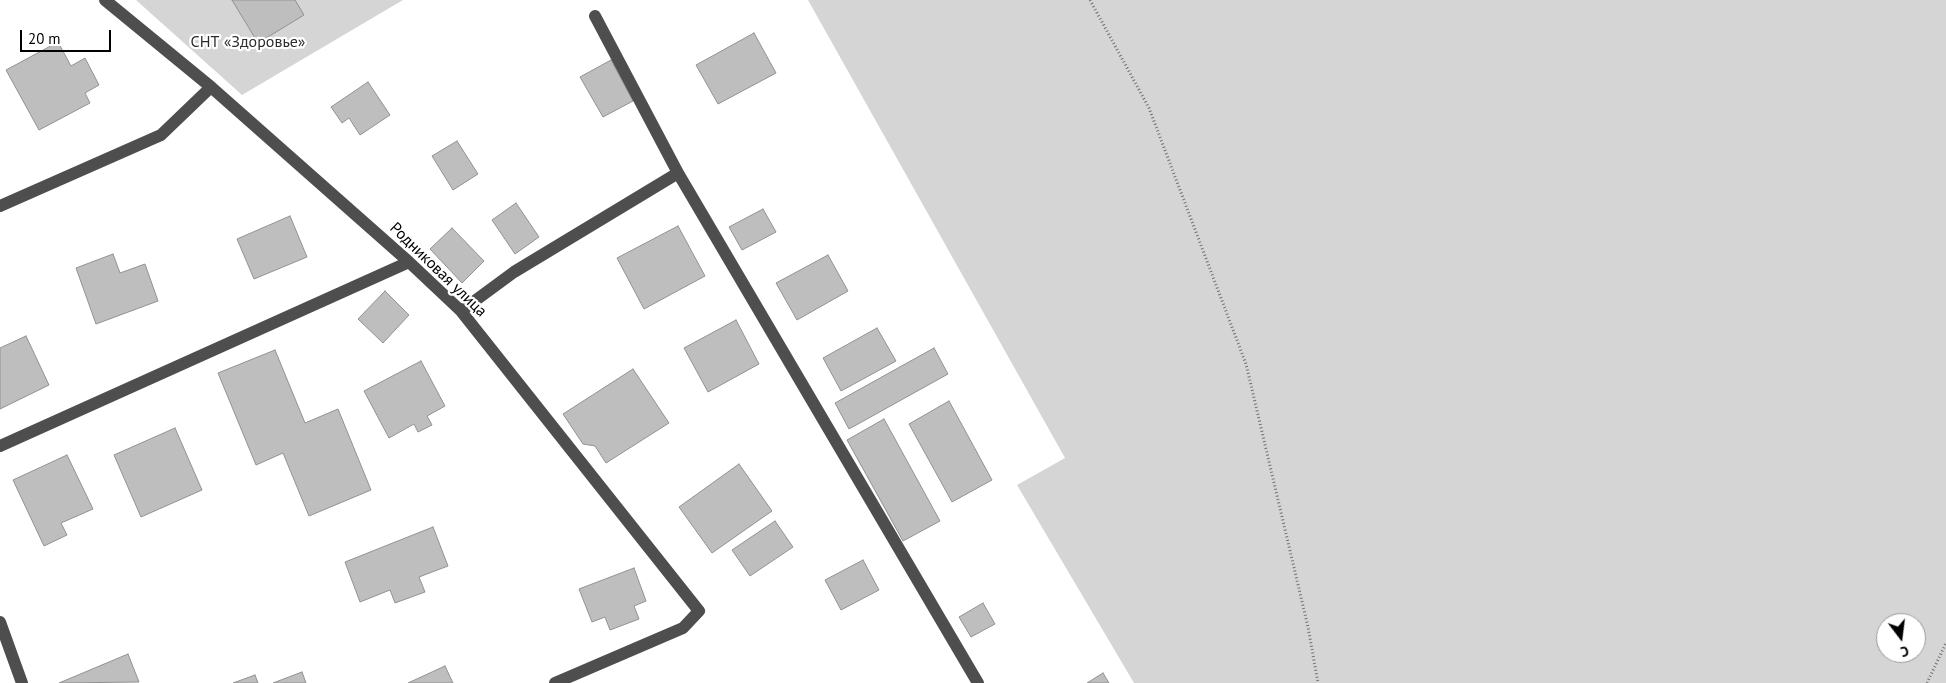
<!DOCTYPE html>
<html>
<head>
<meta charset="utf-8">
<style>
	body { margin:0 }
	#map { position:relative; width:1946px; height:683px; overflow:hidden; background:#fff; font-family:"PT Sans",sans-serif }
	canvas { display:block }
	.north { position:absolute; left:1876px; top:613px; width:50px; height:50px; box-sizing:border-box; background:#fff; border:1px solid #999; border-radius:50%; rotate:165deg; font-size:14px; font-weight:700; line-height:20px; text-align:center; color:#000 }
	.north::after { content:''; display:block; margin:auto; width:18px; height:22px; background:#000; clip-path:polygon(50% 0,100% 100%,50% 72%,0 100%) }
	.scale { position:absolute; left:20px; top:30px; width:91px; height:22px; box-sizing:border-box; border:2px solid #000; border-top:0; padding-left:6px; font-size:15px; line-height:18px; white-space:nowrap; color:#000; -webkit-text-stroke:4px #fff; paint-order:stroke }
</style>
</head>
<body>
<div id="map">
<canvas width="1946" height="683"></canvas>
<div class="north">С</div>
<div class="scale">20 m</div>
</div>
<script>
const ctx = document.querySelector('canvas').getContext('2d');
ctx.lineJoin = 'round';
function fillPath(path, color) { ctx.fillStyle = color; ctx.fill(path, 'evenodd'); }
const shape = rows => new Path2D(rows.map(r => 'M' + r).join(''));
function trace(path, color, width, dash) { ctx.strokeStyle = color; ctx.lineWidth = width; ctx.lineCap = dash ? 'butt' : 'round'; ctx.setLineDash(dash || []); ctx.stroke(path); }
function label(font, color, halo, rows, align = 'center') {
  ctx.font = font + ' "PT Sans",sans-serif'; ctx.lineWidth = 4.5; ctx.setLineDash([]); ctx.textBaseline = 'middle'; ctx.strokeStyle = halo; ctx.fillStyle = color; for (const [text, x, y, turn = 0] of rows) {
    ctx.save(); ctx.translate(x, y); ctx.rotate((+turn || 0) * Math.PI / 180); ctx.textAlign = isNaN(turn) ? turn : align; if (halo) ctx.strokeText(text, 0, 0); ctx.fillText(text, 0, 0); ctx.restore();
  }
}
const green = shape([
	[136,0,403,0,242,95],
	[808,0,1946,0,1946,683,1134,683,1017,485,1065,458],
	[1886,623,1916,623,1916,653,1886,653]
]);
const building = shape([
	[232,0,295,0,304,15,258,43,232,0],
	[754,33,776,73,718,104,696,65,754,33],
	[58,42,71,66,85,58,99,85,85,93,90,103,39,130,6,70,58,42],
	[611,60,633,101,603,117,580,77,611,60],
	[368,82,390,115,360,135,349,118,342,123,331,107,368,82],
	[457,141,478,174,453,190,432,156,457,141],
	[516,203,539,237,515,254,492,220,516,203],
	[763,209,776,232,742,250,729,227,763,209],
	[290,216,307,257,254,279,237,239,290,216],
	[678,226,705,276,644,309,617,258,678,226],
	[452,228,484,261,462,283,430,249,452,228],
	[113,254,120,273,145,264,158,301,96,324,76,268,113,254],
	[828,255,848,291,797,320,776,283,828,255],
	[385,291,409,315,383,343,358,319,385,291],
	[736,320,759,364,708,392,684,348,736,320],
	[877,328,896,361,841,391,823,358,877,328],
	[26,336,49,385,0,409,0,348,26,336],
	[934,348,948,374,849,429,835,403,934,348],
	[275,350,305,423,338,409,371,490,309,516,283,453,256,465,218,373,275,350],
	[421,361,445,406,427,416,432,425,418,432,414,424,389,438,364,391,421,361],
	[633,369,669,423,606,463,595,446,583,444,563,414,633,369],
	[949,401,992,480,952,502,909,424,949,401],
	[884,419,940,521,903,541,847,440,884,419],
	[175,428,202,490,141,517,114,455,175,428],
	[67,455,93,509,61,523,67,535,44,546,13,480,67,455],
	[739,464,772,511,712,553,679,507,739,464],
	[775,521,793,547,750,576,732,550,775,521],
	[433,527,448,566,419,577,425,592,395,603,390,590,360,602,345,562,433,527],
	[863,560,879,590,841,610,825,580,863,560],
	[634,568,646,601,634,606,639,619,610,630,605,617,592,622,579,589,634,568],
	[983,603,995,624,971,637,959,617,983,603],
	[128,654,139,682,59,683,128,654],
	[445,666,453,683,408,683,445,666],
	[302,672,306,683,273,683,302,672],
	[1103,673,1109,683,1087,683,1103,673],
	[255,675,258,683,233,683,255,675]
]);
const path = shape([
	[1090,0,1149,108,1246,364,1308,627,1318,683],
	[1927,683,1946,643]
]);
const minor = shape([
	[105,0,211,87,409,262,461,311,699,611,683,628,555,683],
	[595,16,678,173,978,683],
	[0,206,161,135,211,87],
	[461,311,514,272,678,173],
	[0,446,409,262],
	[0,622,22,683]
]);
const parkNames = [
	["СНТ «Здоровье»",248,42]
];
const streetNames = [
	["Родниковая улица",438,270,44]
];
fillPath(green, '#d5d5d5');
fillPath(building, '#bebebe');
trace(building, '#929292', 1);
trace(path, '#707070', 3, [1, 2.5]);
trace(minor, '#4e4e4e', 12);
label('16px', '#2c2c2c', '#fff', parkNames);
label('16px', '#000', '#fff', streetNames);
</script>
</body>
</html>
